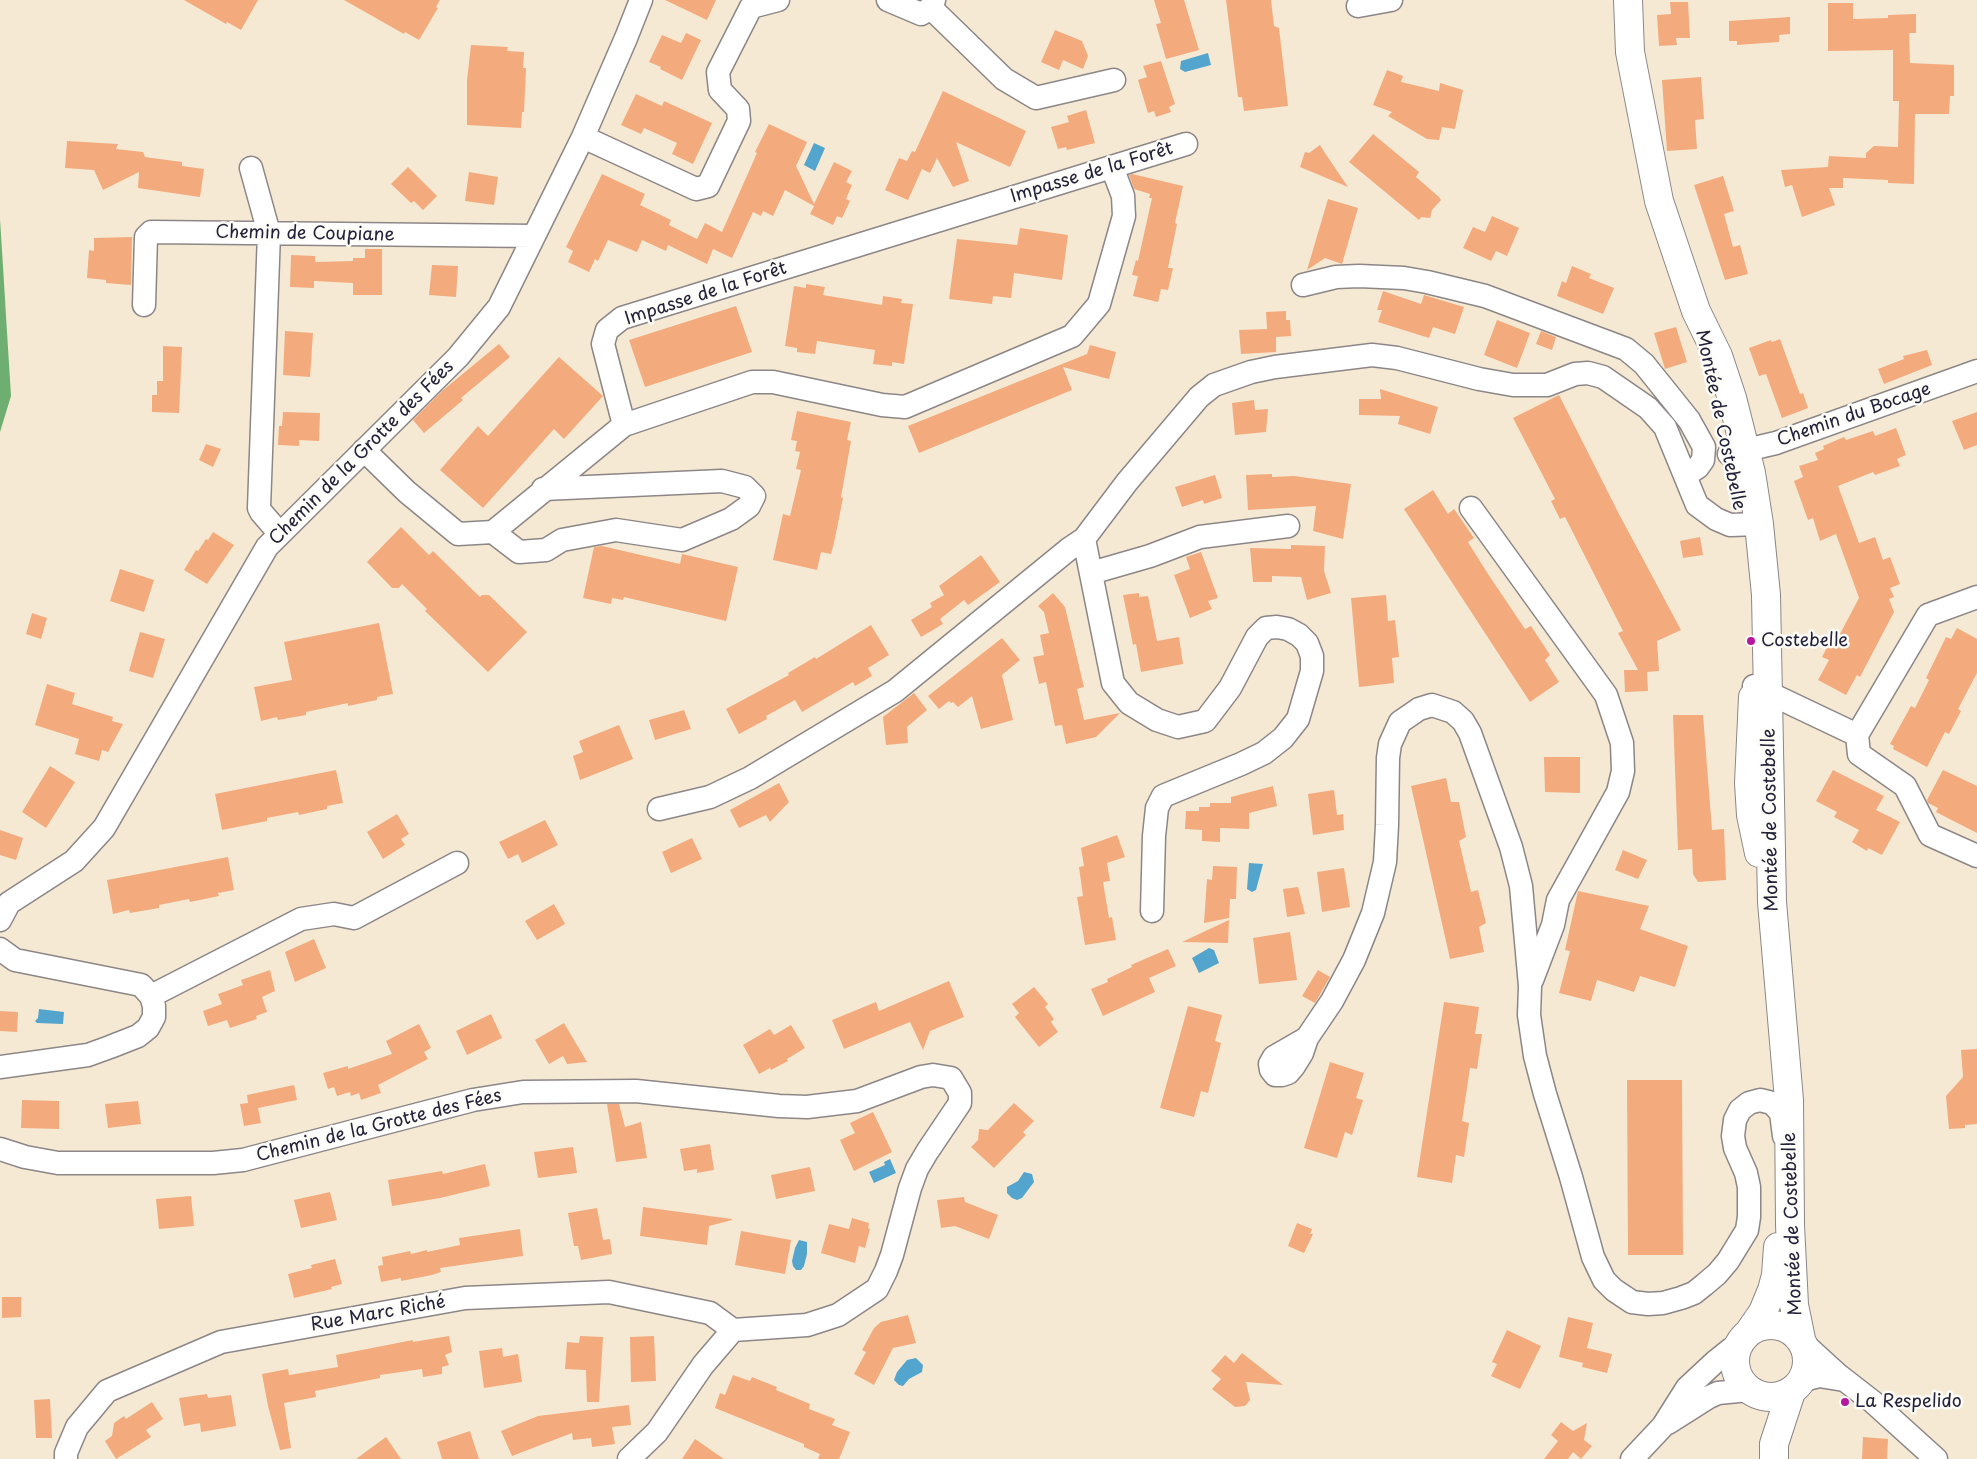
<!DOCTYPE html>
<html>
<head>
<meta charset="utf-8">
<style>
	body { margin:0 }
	canvas { display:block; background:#f5e9d3 }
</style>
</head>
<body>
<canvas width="1977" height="1459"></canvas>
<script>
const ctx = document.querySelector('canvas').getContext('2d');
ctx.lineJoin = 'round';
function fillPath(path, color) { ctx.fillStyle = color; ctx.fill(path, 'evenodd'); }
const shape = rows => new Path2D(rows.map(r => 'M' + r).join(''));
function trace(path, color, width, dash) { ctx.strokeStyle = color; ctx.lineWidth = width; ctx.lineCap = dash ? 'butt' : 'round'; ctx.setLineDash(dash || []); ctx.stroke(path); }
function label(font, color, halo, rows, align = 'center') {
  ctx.font = font + ' "Playpen Sans",sans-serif'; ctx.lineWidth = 5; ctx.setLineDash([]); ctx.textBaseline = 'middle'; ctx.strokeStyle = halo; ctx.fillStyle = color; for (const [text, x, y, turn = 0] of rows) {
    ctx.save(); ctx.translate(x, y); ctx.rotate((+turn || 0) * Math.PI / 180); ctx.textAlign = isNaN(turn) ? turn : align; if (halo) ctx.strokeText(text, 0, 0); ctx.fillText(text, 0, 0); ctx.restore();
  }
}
const forest = shape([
	[0,219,11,396,0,432]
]);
const water = shape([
	[1208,53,1211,65,1185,72,1180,69,1181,61],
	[814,143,825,148,815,171,804,165],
	[1249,863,1263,864,1256,890,1252,892,1247,889],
	[1209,948,1214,950,1219,963,1199,973,1192,958],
	[39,1009,64,1012,63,1024,37,1023,35,1021,38,1018],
	[890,1159,896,1173,874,1183,869,1172,885,1165,884,1162],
	[1024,1172,1032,1174,1034,1182,1022,1198,1017,1200,1012,1198,1007,1193,1007,1187,1018,1181],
	[799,1240,807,1242,807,1254,804,1266,801,1270,796,1270,793,1266,792,1261,795,1248],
	[916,1358,923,1365,922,1372,909,1379,903,1386,899,1385,894,1380,897,1372,907,1360]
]);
const building = shape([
	[184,0,258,0,241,30,227,22,226,24],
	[344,0,440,0,436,7,438,8,419,40,405,32,404,34],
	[665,0,716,0,707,20],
	[1154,0,1184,0,1199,50,1166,59,1156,24,1161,23],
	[1226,0,1271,0,1274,26,1279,28,1288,106,1244,111,1242,97,1238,97],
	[1670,2,1688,2,1690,38,1676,38,1677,45,1659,46,1657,15,1671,14],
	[1828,3,1853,3,1853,19,1888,18,1888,15,1916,14,1916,33,1909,33,1910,63,1954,65,1954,96,1950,96,1949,114,1915,114,1914,184,1888,183,1888,180,1843,178,1843,188,1829,188,1835,205,1802,217,1792,185,1785,187,1781,170,1828,167,1829,156,1866,158,1866,153,1874,146,1898,147,1899,101,1893,101,1893,50,1828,51],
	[1790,17,1790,34,1779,35,1779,42,1737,45,1737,41,1729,41,1729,21],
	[1055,30,1082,41,1088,56,1083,69,1063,60,1059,70,1041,62],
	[686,33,701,40,682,80,660,69,661,67,649,62,662,35,681,43],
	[471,45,508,47,507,51,524,52,523,68,526,68,524,112,522,112,521,128,467,125,467,80],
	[1161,61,1175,104,1169,107,1171,112,1156,117,1154,111,1148,113,1138,80,1147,77,1143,66],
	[1387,70,1403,76,1401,82,1439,91,1440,83,1463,90,1455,129,1442,127,1439,140,1427,139,1388,116,1392,112,1373,105],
	[1701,77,1704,119,1695,120,1697,149,1667,151,1662,80],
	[943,91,1026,131,1010,167,956,142,969,181,953,187,937,158,930,173,922,169,908,200,885,190,899,158,907,161,912,151,915,152],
	[636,94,662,106,664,101,712,123,693,164,672,154,677,143,644,128,641,134,621,125],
	[1086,110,1095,143,1067,150,1066,147,1058,149,1051,127,1069,122,1067,116],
	[769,124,807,142,796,166,814,204,834,162,852,171,846,182,852,185,846,199,850,201,842,218,837,216,833,225,810,214,814,206,785,190,773,216,763,211,761,216,753,212,732,258,713,249,707,264,668,245,666,251,642,240,637,252,608,240,598,261,595,259,589,272,568,262,573,251,566,247,602,174,645,194,640,205,671,220,669,225,697,239,705,223,722,232,757,153,755,152],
	[1373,134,1419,172,1416,177,1439,197,1441,200,1432,210,1430,218,1421,217,1419,220,1349,162],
	[67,141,118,144,116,149,143,152,145,157,182,162,182,166,204,169,200,197,138,188,139,172,103,190,94,170,65,168],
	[1320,145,1325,153,1348,187,1300,167,1305,152,1309,153],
	[408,167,437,196,423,210,414,201,411,203,391,184],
	[469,172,498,177,494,205,465,201],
	[1132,174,1183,186,1175,223,1177,224,1168,268,1173,268,1168,290,1161,289,1158,302,1133,296,1138,276,1132,275,1136,260,1138,261,1152,198,1149,198,1150,194,1134,189,1129,175],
	[1723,176,1734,211,1724,214,1733,247,1740,245,1748,274,1725,280,1694,185],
	[1328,199,1358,208,1342,264,1325,258,1307,270],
	[1492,216,1519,228,1507,256,1496,251,1491,261,1463,248,1473,227,1485,232],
	[1020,228,1068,235,1062,280,1014,273,1011,298,993,296,992,304,949,299,957,239,1017,245],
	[132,237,131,285,106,283,106,280,87,278,89,250,94,251,94,238],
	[365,249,382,249,382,295,353,295,353,283,314,281,314,288,290,287,291,255,315,256,315,262,353,261,353,258,365,258],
	[432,265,458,266,456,297,429,295],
	[1572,266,1591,274,1589,278,1614,288,1603,314,1557,296,1562,281,1566,283],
	[806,284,825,287,823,295,882,305,883,296,902,299,901,303,913,304,904,364,892,362,892,366,873,364,875,350,817,341,815,354,797,352,797,348,785,346,794,286,806,288],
	[1383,291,1421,304,1424,295,1464,307,1455,334,1433,327,1429,338,1378,322,1382,310,1377,310],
	[736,306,752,352,645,387,629,340],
	[1286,311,1286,320,1290,320,1291,336,1276,337,1276,352,1241,354,1239,330,1267,329,1266,312],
	[1497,320,1530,333,1517,368,1484,355],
	[1676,327,1687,362,1665,369,1654,333],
	[285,331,313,333,310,377,283,375],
	[1541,331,1556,337,1552,350,1536,344],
	[1780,339,1800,394,1803,393,1808,408,1782,418,1766,374,1759,376,1749,348,1771,340,1772,342],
	[499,344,510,357,461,398,463,400,424,433,413,420,442,391],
	[1090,345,1116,352,1109,379,1063,367,1072,390,919,453,908,426,1087,354],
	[163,346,182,347,179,413,152,412,152,395,157,395,157,381,163,381],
	[1927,350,1932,365,1884,384,1878,369,1904,359,1903,356],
	[559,357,603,396,564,439,554,429,483,508,440,470,478,426,488,436],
	[1380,389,1438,407,1430,434,1398,424,1400,416,1359,415,1359,399,1381,399],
	[1559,395,1619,514,1681,630,1657,641,1659,671,1647,672,1648,691,1625,692,1624,670,1638,670,1618,633,1623,631,1565,517,1560,519,1551,501,1555,499,1513,418],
	[1254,400,1255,410,1268,409,1266,432,1235,435,1232,403],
	[797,411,851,422,847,440,851,441,841,497,843,498,834,543,831,554,821,552,817,570,773,560,783,514,790,516,801,470,796,469,800,452,795,451,797,441,791,440],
	[283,412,320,413,319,441,299,440,299,446,278,445,279,426,282,426],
	[1977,412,1977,445,1964,450,1952,421],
	[1896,428,1906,455,1897,459,1900,466,1875,475,1873,472,1838,486,1859,543,1875,537,1883,560,1890,557,1900,584,1890,588,1894,597,1889,599,1894,612,1860,677,1857,675,1846,695,1818,680,1829,660,1822,657,1835,632,1840,634,1859,598,1836,534,1820,541,1813,518,1808,520,1794,481,1803,477,1799,466,1818,460,1815,453,1824,449,1823,446,1844,437,1846,440,1873,431,1875,436],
	[206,444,221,449,213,467,199,460],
	[1272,474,1272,477,1294,476,1351,484,1343,539,1313,531,1316,506,1248,510,1246,475],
	[1215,475,1222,498,1204,504,1203,500,1182,507,1175,487],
	[1433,490,1448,514,1454,509,1474,538,1468,542,1488,574,1525,629,1531,626,1550,655,1545,660,1559,682,1530,702,1404,509],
	[401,527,429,555,433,551,480,597,482,595,489,595,527,632,488,672,425,611,427,609,402,584,399,588,392,588,367,562],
	[213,532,234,545,207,584,184,570,196,550,198,551,206,539,208,540],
	[1700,537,1703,555,1683,558,1680,541],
	[1291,545,1325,546,1324,571,1331,593,1307,600,1301,577,1272,576,1272,582,1253,582,1250,548,1291,549],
	[602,546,680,564,682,554,738,567,726,621,624,597,623,600,612,598,611,604,583,598,594,547],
	[1201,552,1218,598,1208,601,1212,609,1190,618,1174,575,1190,569,1186,557],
	[981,555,1000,582,968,605,964,600,940,619,943,624,921,637,911,620,932,607,930,603,944,595,939,586],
	[120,569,154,580,144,612,110,601],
	[1053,593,1065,607,1084,687,1077,689,1084,720,1120,713,1096,737,1066,744,1062,725,1055,726,1046,682,1039,684,1033,657,1044,655,1040,635,1049,633,1044,612,1038,606],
	[1139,593,1139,597,1148,596,1157,641,1179,637,1183,664,1141,672,1136,644,1133,645,1123,595],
	[1386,595,1388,621,1395,620,1399,657,1392,658,1394,683,1359,687,1351,598],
	[32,613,47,618,41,639,26,634],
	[379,623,393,694,377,697,377,700,348,706,348,703,306,712,306,715,278,720,277,717,261,721,254,687,292,680,284,642],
	[871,625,889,655,868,668,872,676,855,686,853,682,802,712,795,700,766,716,767,719,739,734,726,709,789,675,788,673,815,657,816,659],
	[1957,628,1977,639,1977,673,1958,709,1961,711,1949,734,1945,732,1927,767,1893,749,1894,746,1890,744,1911,706,1915,708,1929,680,1926,678,1946,637,1951,639],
	[140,632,165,639,153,678,129,671],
	[1002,638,1020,660,1002,675,1013,720,981,729,972,696,958,707,953,702,951,703,949,701,939,709,928,696],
	[47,684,75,693,72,704,113,717,112,721,123,724,108,752,102,750,99,761,75,754,79,739,35,725],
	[914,693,927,710,907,727,908,743,886,745,883,717],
	[684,710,691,729,655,740,649,720],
	[1673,715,1703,715,1712,830,1724,829,1726,880,1698,882,1693,874,1692,849,1678,850],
	[619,725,633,759,580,780,573,756,583,752,579,741],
	[1544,757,1580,757,1580,793,1545,792],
	[50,766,75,782,46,828,22,812],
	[336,770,343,803,327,806,327,809,299,815,298,812,267,818,267,821,222,830,215,794],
	[1833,770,1884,796,1876,810,1900,822,1882,855,1868,848,1867,851,1852,842,1859,830,1834,817,1837,812,1816,801],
	[1943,770,1977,786,1977,833,1936,812,1938,808,1928,803,1927,800],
	[1446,778,1451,802,1459,802,1466,837,1459,841,1471,892,1478,890,1486,923,1479,927,1484,952,1450,959,1411,786],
	[779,783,789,802,770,822,766,815,739,828,730,810],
	[1273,786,1277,806,1249,813,1249,829,1220,828,1220,842,1202,841,1202,830,1185,829,1186,811,1199,811,1199,807,1210,807,1210,803,1231,803,1231,797],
	[1334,790,1337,815,1343,814,1344,830,1313,835,1308,794],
	[397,814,409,834,401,839,405,845,383,859,367,832],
	[545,820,558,845,522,863,518,854,508,859,499,842],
	[0,830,23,838,16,860,0,855],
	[1117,835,1125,857,1107,863,1110,881,1103,882,1109,918,1112,917,1116,940,1085,945,1077,897,1083,896,1079,867,1084,866,1081,848],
	[692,838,702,859,671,873,662,852],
	[1623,850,1647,860,1638,879,1615,870],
	[228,857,234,890,218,893,219,896,190,902,189,899,159,905,159,908,130,913,129,910,113,914,107,880],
	[1213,866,1237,867,1236,899,1230,899,1229,918,1204,923,1207,879,1212,880],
	[1344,868,1350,907,1322,912,1317,872],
	[1298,887,1305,914,1287,917,1283,889],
	[1578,891,1649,906,1640,929,1688,946,1675,987,1640,976,1634,992,1597,980,1591,1001,1559,993,1570,951,1565,950],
	[554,904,565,924,537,940,525,921],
	[1229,920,1228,943,1182,942],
	[1290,932,1297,980,1259,984,1253,938],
	[314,939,326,968,295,982,285,952],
	[1168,949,1176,966,1149,978,1155,992,1103,1016,1091,989,1108,982,1107,979,1132,967,1131,965],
	[270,970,275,991,262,997,267,1012,256,1016,257,1019,230,1028,227,1020,208,1026,203,1011,222,1004,218,994,243,985,241,980],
	[1318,970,1330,977,1315,1003,1302,996],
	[949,981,964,1017,930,1031,923,1050,910,1022,844,1049,832,1020,876,1002,879,1011],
	[1034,987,1048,1004,1045,1007,1054,1019,1051,1022,1058,1032,1039,1047,1015,1017,1019,1013,1012,1004],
	[1444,1002,1479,1007,1475,1034,1482,1034,1477,1069,1470,1068,1462,1121,1469,1123,1464,1157,1456,1155,1452,1183,1417,1177],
	[1188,1006,1222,1015,1215,1041,1221,1043,1208,1093,1201,1091,1194,1117,1160,1108],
	[0,1011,18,1012,17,1032,0,1031],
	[491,1014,502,1038,467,1055,456,1031],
	[564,1023,587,1062,567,1064,563,1056,549,1064,535,1040],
	[419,1024,431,1048,424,1052,428,1059,378,1085,381,1093,361,1100,359,1093,351,1096,350,1092,337,1096,334,1087,328,1089,323,1073,348,1066,348,1069,392,1054,386,1041],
	[791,1025,805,1048,787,1059,788,1061,771,1070,770,1068,759,1074,743,1045,770,1029,774,1035],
	[1977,1049,1977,1124,1965,1125,1965,1128,1949,1129,1946,1096,1963,1077,1961,1050],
	[1330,1062,1364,1073,1356,1098,1363,1100,1352,1135,1345,1132,1337,1158,1304,1148],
	[1627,1080,1682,1080,1683,1255,1628,1255],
	[294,1085,297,1100,258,1108,261,1123,244,1126,240,1104,248,1103,247,1095],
	[22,1100,59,1101,59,1129,21,1128],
	[138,1101,141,1124,108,1128,105,1104],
	[1014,1103,1034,1121,1023,1132,1026,1135,994,1168,971,1147,978,1140,979,1129,988,1130],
	[607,1104,619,1104,625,1127,641,1122,647,1158,616,1162],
	[873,1112,892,1152,854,1171,840,1140,855,1133,850,1123],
	[710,1144,714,1170,697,1173,697,1169,684,1171,680,1149],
	[573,1147,577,1173,538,1178,534,1152],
	[485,1164,490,1186,440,1198,392,1206,388,1180,442,1171,443,1174],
	[810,1167,815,1191,776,1199,771,1175],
	[330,1192,337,1220,301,1228,294,1200],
	[191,1196,194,1226,159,1229,156,1199],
	[964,1197,965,1202,998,1215,989,1239,955,1226,941,1228,937,1200],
	[643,1207,732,1219,732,1220,709,1226,707,1245,640,1236],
	[597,1208,603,1240,610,1239,612,1254,581,1260,578,1246,574,1246,568,1213],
	[852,1218,869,1223,868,1228,870,1229,865,1248,859,1246,855,1263,821,1253,829,1224,849,1229],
	[1297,1223,1312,1229,1310,1234,1313,1234,1304,1253,1288,1246],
	[520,1229,523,1256,440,1268,441,1272,432,1275,401,1281,401,1278,381,1282,378,1266,383,1265,382,1257,410,1251,411,1254,427,1250,427,1252,460,1245,459,1238],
	[741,1231,791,1240,785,1274,735,1265],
	[335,1259,342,1284,331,1287,332,1289,294,1298,288,1274,312,1268,311,1265],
	[2,1297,21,1297,21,1317,2,1318],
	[908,1315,916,1343,893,1348,874,1385,854,1374,866,1352,862,1350,874,1328,881,1322],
	[1568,1317,1593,1323,1587,1348,1612,1354,1607,1373,1582,1367,1583,1363,1559,1357],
	[1507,1330,1541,1346,1520,1389,1491,1376,1497,1364,1492,1362],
	[449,1336,452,1352,445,1355,449,1365,442,1367,442,1374,423,1377,422,1369,380,1375,380,1378,315,1391,316,1397,284,1403,291,1448,280,1450,268,1406,262,1374,288,1369,289,1375,338,1367,336,1355,413,1340,413,1342],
	[580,1336,603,1337,599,1402,587,1402,586,1370,565,1369,567,1342,579,1343],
	[654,1336,656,1381,631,1382,630,1337],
	[502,1348,503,1357,518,1354,522,1382,484,1388,479,1351],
	[1242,1353,1283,1385,1246,1382,1250,1400,1245,1406,1235,1407,1212,1389,1221,1379,1211,1371,1225,1355,1234,1363],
	[733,1375,750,1381,752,1377,777,1387,776,1390,810,1404,809,1409,835,1419,832,1425,850,1432,839,1459,818,1459,820,1454,804,1447,804,1444,715,1408,720,1393,725,1395],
	[207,1394,208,1398,231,1395,236,1426,201,1432,200,1423,184,1426,179,1398],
	[50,1399,52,1438,36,1438,34,1400],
	[152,1402,163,1419,146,1430,151,1437,116,1459,105,1441,112,1436,114,1423,124,1416,126,1419],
	[629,1405,631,1425,612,1427,615,1444,592,1447,591,1438,573,1440,572,1433,512,1456,501,1431,538,1416],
	[1561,1422,1573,1431,1587,1423,1584,1440,1592,1446,1581,1459,1573,1452,1568,1459,1544,1459,1558,1441,1551,1435],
	[470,1431,479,1459,442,1459,437,1442],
	[386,1437,401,1459,356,1459],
	[1863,1437,1888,1439,1887,1459,1862,1459],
	[695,1439,724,1459,682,1459]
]);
const minor = shape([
	[888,0,921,14,931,8,934,0],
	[1358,6,1391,0],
	[931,8,1004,79,1036,98,1114,80],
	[583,137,696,189,708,186,739,121,738,109,720,90,718,72,751,7,778,0],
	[251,168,269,233,259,508,261,512,280,534],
	[1303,285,1336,277,1359,276,1404,278,1427,282,1485,296,1626,349,1644,364,1689,420,1704,447,1703,460,1698,467,1686,475],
	[144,305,146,237,151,232,534,236],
	[624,425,603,344,607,330,622,318,1186,144],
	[364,450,407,492,458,534,493,532,624,425,752,382,773,382,882,405,905,407,1072,336,1099,304,1124,216,1123,196,1112,167],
	[1729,454,1776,443,1977,371],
	[1471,508,1606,695,1622,743,1623,771,1618,792,1558,900,1553,925,1532,980],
	[493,532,519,552,546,550,562,540,616,530,682,540,731,519,749,506,754,496,745,487,722,481,543,489],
	[1084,539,1113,683,1129,703,1157,720,1178,727,1205,721,1230,688,1257,637,1266,628,1277,627,1288,629,1299,635,1307,643,1312,656,1312,671,1298,719,1283,738,1264,753,1241,764,1163,796,1157,808,1154,836,1152,911],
	[1091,573,1150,556,1200,537,1288,526],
	[1977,597,1928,615,1857,735,1859,754,1905,786,1930,835,1977,856],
	[1754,686,1857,735],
	[659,809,710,797,750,778,895,691,1069,549,1084,539,1127,482,1199,397,1214,385,1251,372,1275,367,1372,355,1397,358,1479,379,1513,385,1547,385,1575,374,1588,373,1603,377,1648,408,1665,427,1697,505,1716,519,1730,525,1759,524],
	[0,920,9,903,74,861,104,828,267,547,458,357,499,307,583,137,626,38,641,0],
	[0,949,15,960,141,985,151,996,154,1006,154,1017,148,1028,138,1036,110,1047,88,1055,0,1067],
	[151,996,301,919,334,914,354,918,457,863],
	[1307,1038,1274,1057,1270,1064,1271,1070,1275,1075,1282,1075,1288,1073,1294,1066,1302,1053,1307,1038,1332,1001,1354,960,1373,913,1385,862,1387,825,1388,758,1390,744,1400,722,1419,709,1432,705,1453,712,1463,721,1470,733,1511,847,1521,886,1530,986,1529,1015,1535,1056,1545,1094,1571,1177,1593,1257,1604,1280,1614,1290,1632,1302,1648,1304,1663,1303,1681,1298,1694,1293,1704,1285,1717,1274,1728,1261,1747,1230,1749,1217,1749,1187,1746,1173,1735,1148,1733,1136,1735,1120,1740,1110,1749,1103,1760,1100,1772,1103,1781,1113,1784,1136],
	[0,1149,25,1157,58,1163,213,1163,243,1160,473,1100,523,1092,636,1091,779,1106,807,1107,857,1101,921,1077,933,1075,951,1078,960,1093,960,1103,927,1152,917,1169,910,1188,892,1255,886,1271,877,1289,838,1315,807,1325,733,1330,703,1365,657,1432,629,1459],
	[1803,1343,1837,1374,1873,1402,1936,1459],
	[1803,1380,1819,1376,1844,1380],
	[1668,1423,1709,1397,1718,1393,1749,1390],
	[66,1459,66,1453,77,1427,107,1391,221,1342,465,1298,609,1292,710,1313,733,1330],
	[1632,1459,1663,1426,1687,1388,1716,1361,1731,1349,1737,1347]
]);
const secondary = shape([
	[1628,0,1630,52,1659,201,1696,311,1718,356,1732,398,1751,473,1759,524,1766,595,1772,902,1789,1100,1790,1225,1794,1305,1801,1339],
	[1753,697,1749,783,1751,815,1759,853],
	'1735 1361a36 36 0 1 1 72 0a36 36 0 1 1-72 0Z',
	[1750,1331,1763,1312,1772,1290,1776,1275,1778,1247],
	[1774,1459,1774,1444,1791,1392]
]);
const markers = [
	[1751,641,5,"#b5179e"],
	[1845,1402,5,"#b5179e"]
];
const streetNames = [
	["Impasse de la Forêt",1092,173,-17],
	["Chemin de Coupiane",305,234,1],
	["Impasse de la Forêt",706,294,-18],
	["Chemin du Bocage",1854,415,-19],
	["Montée de Costebelle",1720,420,78],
	["Chemin de la Grotte des Fées",362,453,-45],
	["Montée de Costebelle",1771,820,-91],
	["Chemin de la Grotte des Fées",379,1126,-14],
	["Montée de Costebelle",1793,1224,-92],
	["Rue Marc Riché",378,1314,-10]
];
const poiNames = [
	["Costebelle",1761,641],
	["La Respelido",1855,1402]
];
fillPath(forest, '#6eae70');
fillPath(water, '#53a5ce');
fillPath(building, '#f3ab7e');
trace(minor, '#8c8687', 25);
trace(secondary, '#8c8687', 30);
trace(minor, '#fff', 22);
trace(secondary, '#fff', 28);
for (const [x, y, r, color] of markers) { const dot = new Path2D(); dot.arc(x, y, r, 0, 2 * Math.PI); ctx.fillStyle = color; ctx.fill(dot); trace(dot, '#fdfcf7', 2); }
label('18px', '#22223b', '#fdfcf7', streetNames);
label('18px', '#22223b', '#fdfcf7', poiNames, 'left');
</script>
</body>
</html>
